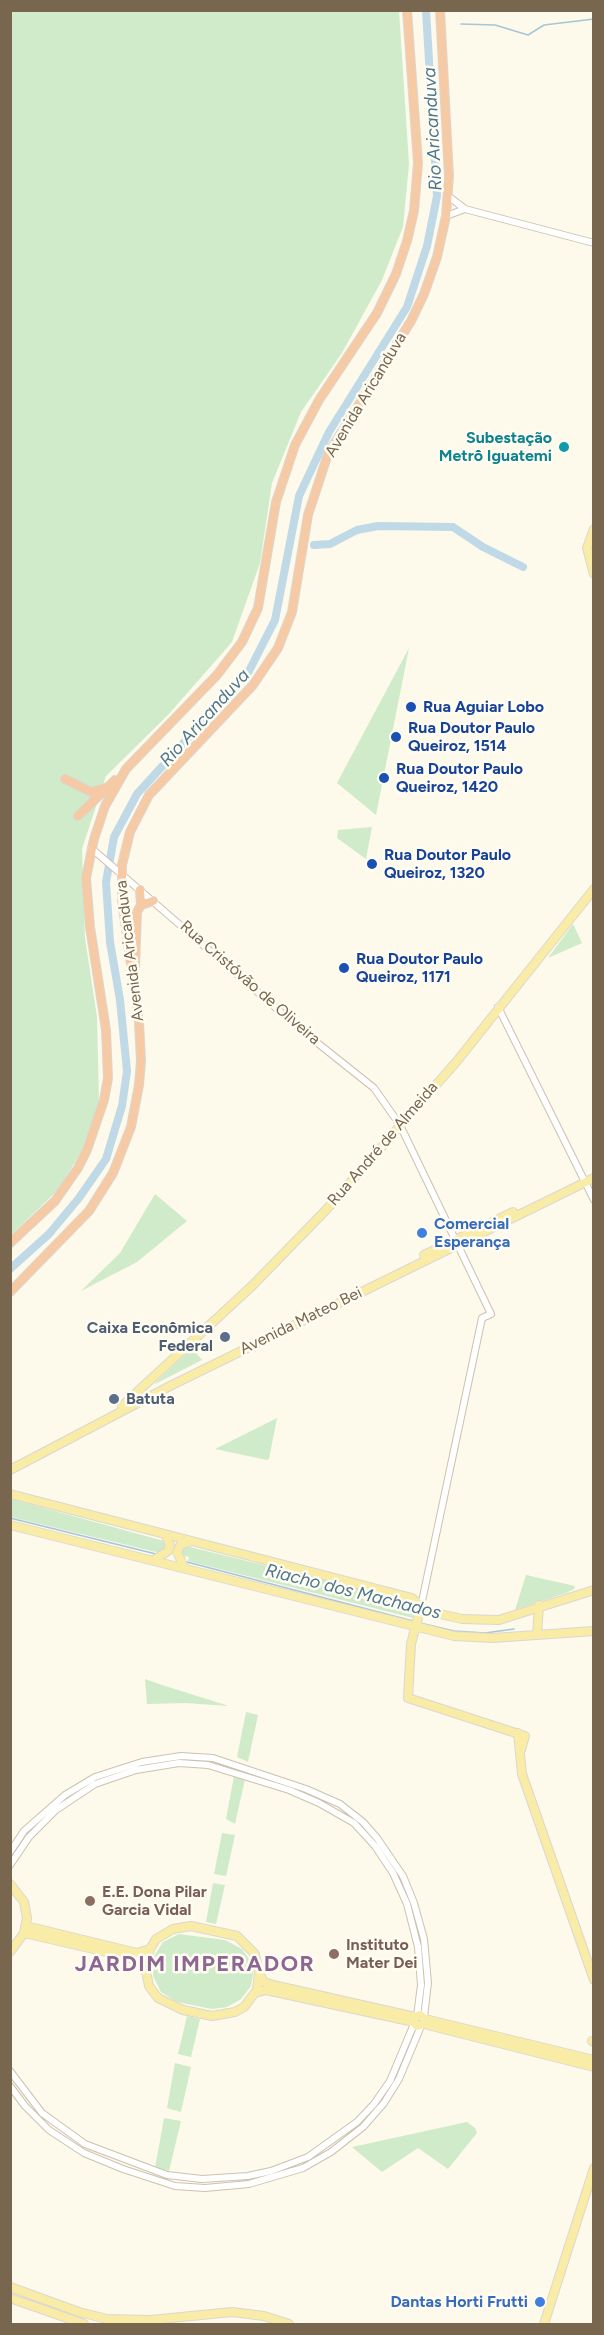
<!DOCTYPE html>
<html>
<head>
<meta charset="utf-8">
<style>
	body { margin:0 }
	#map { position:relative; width:604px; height:2335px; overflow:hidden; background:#fdf9eb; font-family:Figtree,sans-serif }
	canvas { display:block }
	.frame { position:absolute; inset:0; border:12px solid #78664e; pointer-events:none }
</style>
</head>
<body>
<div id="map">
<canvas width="604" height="2335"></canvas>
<div class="frame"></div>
</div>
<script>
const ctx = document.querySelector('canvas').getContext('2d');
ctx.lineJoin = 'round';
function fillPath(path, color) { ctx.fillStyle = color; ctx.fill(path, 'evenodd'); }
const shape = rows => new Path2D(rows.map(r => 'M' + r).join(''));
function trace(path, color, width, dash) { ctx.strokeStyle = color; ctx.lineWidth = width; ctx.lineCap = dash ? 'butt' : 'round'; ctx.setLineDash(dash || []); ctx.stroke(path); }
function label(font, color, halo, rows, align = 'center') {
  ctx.font = font + ' Figtree,sans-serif'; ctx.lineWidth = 5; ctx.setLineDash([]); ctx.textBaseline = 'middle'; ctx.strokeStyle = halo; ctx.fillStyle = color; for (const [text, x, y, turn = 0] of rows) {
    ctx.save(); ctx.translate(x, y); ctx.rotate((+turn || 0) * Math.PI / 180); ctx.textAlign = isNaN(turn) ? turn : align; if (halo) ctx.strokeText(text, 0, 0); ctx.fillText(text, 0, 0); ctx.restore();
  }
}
const green = shape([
	[11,11,399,11,409,164,403,227,382,280,342,353,301,412,272,483,260,563,232,642,168,715,106,776,82,849,85,938,97,1017,99,1103,81,1152,59,1189,11,1235],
	[409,648,376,815,337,783],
	[372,827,366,859,337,838,338,830],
	[573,924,582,943,548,958],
	[155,1194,187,1221,137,1262,81,1291,120,1253],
	[192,1348,202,1360,155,1384,155,1383],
	[277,1418,269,1459,267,1460,215,1449],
	[11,1499,164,1541,167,1545,164,1554,11,1517],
	[186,1546,414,1602,416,1608,413,1618,188,1561,189,1557,179,1555,182,1547],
	[526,1575,575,1586,574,1589,566,1593,515,1610],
	[145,1679,165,1686,229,1706,185,1703,147,1704],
	[246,1712,258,1715,248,1762,237,1757],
	[234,1776,245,1779,235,1824,226,1819],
	[222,1833,235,1835,226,1876,214,1874],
	[213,1883,225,1885,216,1924,206,1922],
	[179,1934,225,1940,242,1949,251,1962,253,1974,251,1986,241,1999,227,2007,212,2009,177,2002,161,1992,153,1976,154,1956,163,1942],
	[187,2016,200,2019,191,2057,178,2054],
	[175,2063,191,2067,181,2112,167,2108],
	[164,2118,181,2121,169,2171,155,2168],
	[467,2122,475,2128,477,2133,448,2169,418,2148,382,2172,352,2147]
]);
const stream = shape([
	[461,24,495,25,528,35,544,25,594,19],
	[10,1518,156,1554],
	[187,1562,413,1621],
	[420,1623,454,1631,485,1633,514,1629]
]);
const river = shape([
	[314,545,330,544,357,530,378,526,453,527,483,547,523,567],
	[10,1269,49,1234,79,1198,106,1159,122,1106,127,1071,120,1000,110,942,106,882,114,837,137,794,249,671,275,620,299,496,329,432,407,307,427,246,437,196,426,10]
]);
const minor = shape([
	[448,196,465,209,594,243],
	[446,216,465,209],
	[91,848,305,1033,374,1088,400,1125,491,1314,482,1318,421,1606],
	[498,1007,594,1200],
	[10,1852,24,1831,65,1795,95,1777,142,1762,181,1756,213,1758,306,1789,340,1804,363,1822,377,1838,403,1876,414,1903,424,1939,428,1983,424,2017],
	[10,1865,29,1837,56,1810,95,1784,136,1770,179,1763,208,1765,289,1790,319,1803,354,1823,375,1846,393,1873,407,1904,418,1947,421,1985,417,2016],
	[10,2071,42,2113,85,2144,167,2175,202,2179,248,2176,271,2171,308,2157,357,2122,374,2104,390,2081,414,2024],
	[10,2086,25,2106,49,2130,84,2153,123,2169,175,2186,205,2188,249,2184,303,2168,331,2152,363,2127,384,2103,399,2079,421,2026]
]);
const major = shape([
	[594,529,587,548,594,574],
	[424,1255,513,1212],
	[122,1406,252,1286,326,1210,457,1061,594,889],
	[10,1470,172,1385,594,1178],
	[10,1494,412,1598,427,1611,462,1619,499,1620,594,1590],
	[10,1525,454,1636,493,1638,594,1631],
	[154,1560,168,1551,170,1546,166,1535],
	[184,1567,177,1552,181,1544,189,1542],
	[421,1606,411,1644,408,1698,525,1736,521,1750],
	[537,1635,539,1605],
	[518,1733,522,1774,594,1980],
	[10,1884,24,1902,27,1918,24,1933,10,1952],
	[26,1926,137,1953,150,1949],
	[191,1926,237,1936,255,1954,259,1973,257,1990,244,2007,235,2012,212,2016,183,2010,158,1998,149,1986,146,1971,147,1961,150,1949,156,1939,173,1929,191,1926],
	[24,1933,128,1957,140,1963,146,1971],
	[259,1973,264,1982,273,1985,415,2017,420,2015,425,2019,594,2060],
	[255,1993,266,1990,414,2022,417,2026,424,2024,594,2067],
	[592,2041,594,2042],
	[10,2287,79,2312,107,2319,151,2320,232,2312,264,2316,289,2324],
	[10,2298,84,2324],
	[544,2324,594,2168]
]);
const highway = shape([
	[65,779,91,792,108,787,115,780],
	[78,816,106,789],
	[140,890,141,905],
	[135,967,137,912,141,905,153,901],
	[10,1243,55,1201,78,1168,87,1150,104,1100,108,1078,106,1030,90,927,86,878,94,839,105,806,126,769,217,675,242,642,258,608,276,502,295,445,319,400,377,313,396,274,407,241,414,211,418,163,407,10],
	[10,1292,89,1211,113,1173,131,1127,139,1085,141,1061,139,1022,122,900,122,865,130,832,149,795,253,685,278,648,292,612,308,515,328,454,411,321,424,294,437,257,446,216,449,176,440,10]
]);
const markers = [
	[564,447,6,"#0f9aa8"],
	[411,707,6,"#1a4fb4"],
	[396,737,6,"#1a4fb4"],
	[384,778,6,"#1a4fb4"],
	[372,864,6,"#1a4fb4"],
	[344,968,6,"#1a4fb4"],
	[422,1233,6,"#3f7fe0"],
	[225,1337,6,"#5c6f8a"],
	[114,1399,6,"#5c6f8a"],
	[90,1901,6,"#8d6e63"],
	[334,1954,6,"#8d6e63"],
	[540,2302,6,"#3f7fe0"]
];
const streetNames = [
	["Avenida Aricanduva",366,395,-59],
	["Avenida Aricanduva",130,951,-97],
	["Rua Cristóvão de Oliveira",250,983,41],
	["Rua André de Almeida",383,1144,-49],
	["Avenida Mateo Bei",301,1321,-26]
];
const cultureNames = [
	["Subestação",552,438],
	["Metrô Iguatemi",552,456]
];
const transitNames = [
	["Rua Aguiar Lobo",423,707],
	["Rua Doutor Paulo",408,728],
	["Queiroz, 1514",408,746],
	["Rua Doutor Paulo",396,769],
	["Queiroz, 1420",396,787],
	["Rua Doutor Paulo",384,855],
	["Queiroz, 1320",384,873],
	["Rua Doutor Paulo",356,959],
	["Queiroz, 1171",356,977]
];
const shopNames = [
	["Comercial",434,1224],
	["Esperança",434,1242],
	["Dantas Horti Frutti",528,2302,"right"]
];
const serviceNames = [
	["Caixa Econômica",213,1328],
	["Federal",213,1346],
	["Batuta",126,1399,"left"]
];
const educationNames = [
	["E.E. Dona Pilar",102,1892],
	["Garcia Vidal",102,1910],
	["Instituto",346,1945],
	["Mater Dei",346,1963]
];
const waterNames = [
	["Rio Aricanduva",433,129,-93],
	["Rio Aricanduva",205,718,-48],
	["Riacho dos Machados",353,1592,14]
];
const districtNames = [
	["JARDIM IMPERADOR",195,1965]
];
fillPath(green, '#d0ebc9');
trace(stream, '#a5c6d9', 1.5);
trace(river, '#bfd9e7', 8);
trace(minor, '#cdc2ae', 8);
trace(major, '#dcd7d1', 10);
trace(highway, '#dcd7d1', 10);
trace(minor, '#fff', 6);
trace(major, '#f9eca6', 8);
trace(highway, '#f5caa4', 8);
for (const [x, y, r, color] of markers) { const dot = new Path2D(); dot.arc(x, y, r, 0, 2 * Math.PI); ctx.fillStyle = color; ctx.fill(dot); trace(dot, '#fffcf2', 2); }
label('16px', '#78664e', '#fffcf2', streetNames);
label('bold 16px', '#0d838f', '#fffcf2', cultureNames, 'right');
label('bold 16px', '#164399', '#fffcf2', transitNames, 'left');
label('bold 16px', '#366cbe', '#fffcf2', shopNames, 'left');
label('bold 16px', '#4e5e75', '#fffcf2', serviceNames, 'right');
label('bold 16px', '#785e54', '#fffcf2', educationNames, 'left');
label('italic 18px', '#4b7792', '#fffcf2', waterNames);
ctx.letterSpacing = '1.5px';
label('bold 22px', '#8d6693', '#fffcf2', districtNames);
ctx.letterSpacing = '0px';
</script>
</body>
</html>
